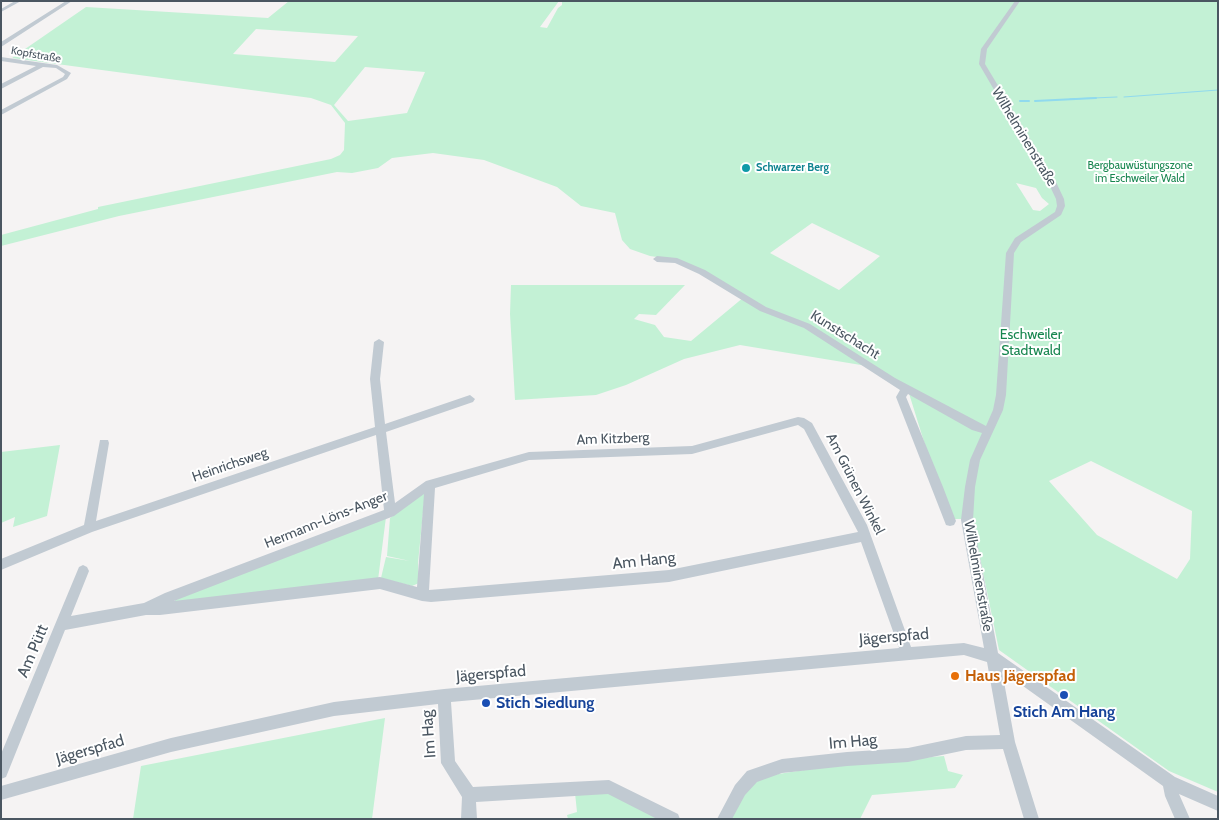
<!DOCTYPE html>
<html>
<head>
<meta charset="utf-8">
<style>
	body { margin:0 }
	#map { position:relative; width:1219px; height:820px; overflow:hidden; background:#f5f3f3; font-family:Cabin,sans-serif }
	canvas { display:block }
	.frame { position:absolute; inset:0; border:2px solid #4a5661; pointer-events:none }
</style>
</head>
<body>
<div id="map">
<canvas width="1219" height="820"></canvas>
<div class="frame"></div>
</div>
<script>
const ctx = document.querySelector('canvas').getContext('2d');
ctx.lineJoin = 'round';
function fillPath(path, color) { ctx.fillStyle = color; ctx.fill(path, 'evenodd'); }
const shape = rows => new Path2D(rows.map(r => 'M' + r).join(''));
function trace(path, color, width, dash) { ctx.strokeStyle = color; ctx.lineWidth = width; ctx.lineCap = dash ? 'butt' : 'round'; ctx.setLineDash(dash || []); ctx.stroke(path); }
function label(font, color, halo, rows, align = 'center') {
  ctx.font = font + ' Cabin,sans-serif'; ctx.lineWidth = 4; ctx.setLineDash([]); ctx.textBaseline = 'middle'; ctx.strokeStyle = halo; ctx.fillStyle = color; for (const [text, x, y, turn = 0] of rows) {
    ctx.save(); ctx.translate(x, y); ctx.rotate((+turn || 0) * Math.PI / 180); ctx.textAlign = isNaN(turn) ? turn : align; if (halo) ctx.strokeText(text, 0, 0); ctx.fillText(text, 0, 0); ctx.restore();
  }
}
const green = shape([
	[289,1,559,1,540,27,547,28,558,8,562,5,562,1,1218,1,1218,792,1169,771,999,650,972,519,948,519,907,387,873,367,740,345,684,359,626,385,596,395,515,400,510,314,511,285,685,285,656,315,639,314,634,319,655,325,664,337,691,341,744,297,677,260,650,256,630,249,622,240,615,213,581,206,557,187,484,160,433,153,392,158,378,168,352,173,337,172,119,216,1,246,1,235,98,209,98,207,331,159,340,155,344,150,345,123,331,105,311,98,12,58,86,7,268,18],
	[256,29,357,36,358,36,335,62,233,54],
	[365,67,425,72,407,113,348,121,334,105],
	[1016,183,1036,188,1042,198,1049,204,1040,211,1033,210],
	[812,223,880,256,839,290,770,253],
	[1091,461,1192,511,1190,559,1177,579,1097,535,1049,481],
	[60,445,47,516,13,527,15,517,1,523,1,452],
	[425,492,418,563,419,583,412,586,381,578,386,557,410,561,387,556,390,518],
	[386,517,378,580,175,603,175,600],
	[385,718,372,819,133,819,141,766],
	[944,756,948,771,963,775,955,788,872,795,860,819,727,819,753,778,842,764],
	[607,792,659,819,568,819,567,815,577,812,575,793]
]);
const streamFar1 = shape([
	[1124,97,1218,90],
	[1070,99,1117,97]
]);
const stream = shape([
	[1020,101,1029,101],
	[1035,101,1096,98]
]);
const minor = shape([
	[15,1,21,1,1,12,1,9,15,1],
	[66,1,72,1,1,47,1,42,66,1],
	[1015,1,1020,1,987,49,985,64,1056,182,1064,199,1065,206,1061,215,1021,242,1014,253,1006,395,1003,410,980,460,975,487,973,520,998,653,1175,777,1218,796,1218,811,1179,794,1190,819,1175,819,1165,796,1163,786,1002,671,1015,742,1039,819,1024,819,1003,749,966,750,908,762,847,766,782,773,757,782,745,795,732,819,717,819,735,785,747,771,782,759,847,752,908,748,966,736,1000,735,987,662,964,655,451,702,455,761,473,787,609,780,678,814,680,819,657,819,608,794,476,802,477,819,461,819,462,797,441,763,438,704,334,716,171,752,1,800,1,786,171,738,334,702,444,689,899,648,861,542,669,582,431,602,422,601,380,589,160,615,146,615,65,630,6,777,1,779,1,754,79,567,83,565,87,567,89,571,71,616,144,603,165,593,384,510,376,435,92,532,1,570,1,559,84,525,100,440,108,440,109,443,96,521,375,427,370,379,374,342,379,339,384,342,380,379,385,424,470,395,475,399,473,402,386,432,395,503,426,481,529,452,692,446,798,417,804,418,812,423,867,525,911,647,964,643,984,648,961,520,965,487,970,460,982,433,972,430,908,394,906,397,943,487,956,521,954,525,950,526,946,525,896,397,900,390,804,328,760,311,699,274,675,263,657,262,653,259,657,256,677,258,705,270,766,307,810,324,895,378,986,426,993,410,996,395,1006,253,1015,238,1055,212,1057,206,1056,199,1048,182,979,64,981,49,1015,1],
	[798,425,804,429,858,532,669,570,429,590,435,488,529,460,692,454,798,425],
	[424,494,417,587,380,577,174,601,394,516,424,494],
	[1,57,57,65,71,73,67,79,1,115,1,110,63,77,65,74,56,68,43,67,1,89,1,84,36,66,1,61,1,57]
]);
const markers = [
	[746,168,5,"#0f9aa8"],
	[955,676,5,"#e8710a"],
	[1064,695,5,"#1a4fb4"],
	[486,703,5,"#1a4fb4"]
];
const farStreetnames = [
	["Kopfstraße",36,55,10]
];
const farParknames = [
	["Bergbauwüstungszone",1140,166],
	["im Eschweiler Wald",1140,179]
];
const farCulturenames = [
	["Schwarzer Berg",756,168]
];
const streetNames = [
	["Wilhelminenstraße",1024,137,59],
	["Kunstschacht",845,335,32],
	["Am Kitzberg",613,439,-2],
	["Heinrichsweg",230,465,-19],
	["Am Grünen Winkel",855,484,63],
	["Hermann-Löns-Anger",326,520,-22],
	["Wilhelminenstraße",978,576,80]
];
const parkNames = [
	["Eschweiler",1031,335],
	["Stadtwald",1031,351]
];
const nearStreetnames = [
	["Am Hang",644,561,-6],
	["Jägerspfad",894,637,-5],
	["Am Pütt",33,651,-67],
	["Jägerspfad",491,674,-5],
	["Im Hag",429,734,-94],
	["Im Hag",853,742,-5],
	["Jägerspfad",90,750,-16]
];
const nearFoodnames = [
	["Haus Jägerspfad",965,676]
];
const nearTransitnames = [
	["Stich Siedlung",496,703],
	["Stich Am Hang",1064,712,"center"]
];
fillPath(green, '#c3f1d5');
trace(streamFar1, '#90daee', 1);
trace(stream, '#90daee', 2);
fillPath(minor, '#c1cad2');
for (const [x, y, r, color] of markers) { const dot = new Path2D(); dot.arc(x, y, r, 0, 2 * Math.PI); ctx.fillStyle = color; ctx.fill(dot); trace(dot, '#fff', 2); }
label('11px', '#4a5661', '#fff', farStreetnames);
label('11px', '#17864f', '#fff', farParknames);
label('bold 11px', '#0d838f', '#fff', farCulturenames, 'left');
label('14px', '#4a5661', '#fff', streetNames);
label('14px', '#17864f', '#fff', parkNames);
label('16px', '#4a5661', '#fff', nearStreetnames);
label('bold 16px', '#c56008', '#fff', nearFoodnames, 'left');
label('bold 16px', '#164399', '#fff', nearTransitnames, 'left');
</script>
</body>
</html>
